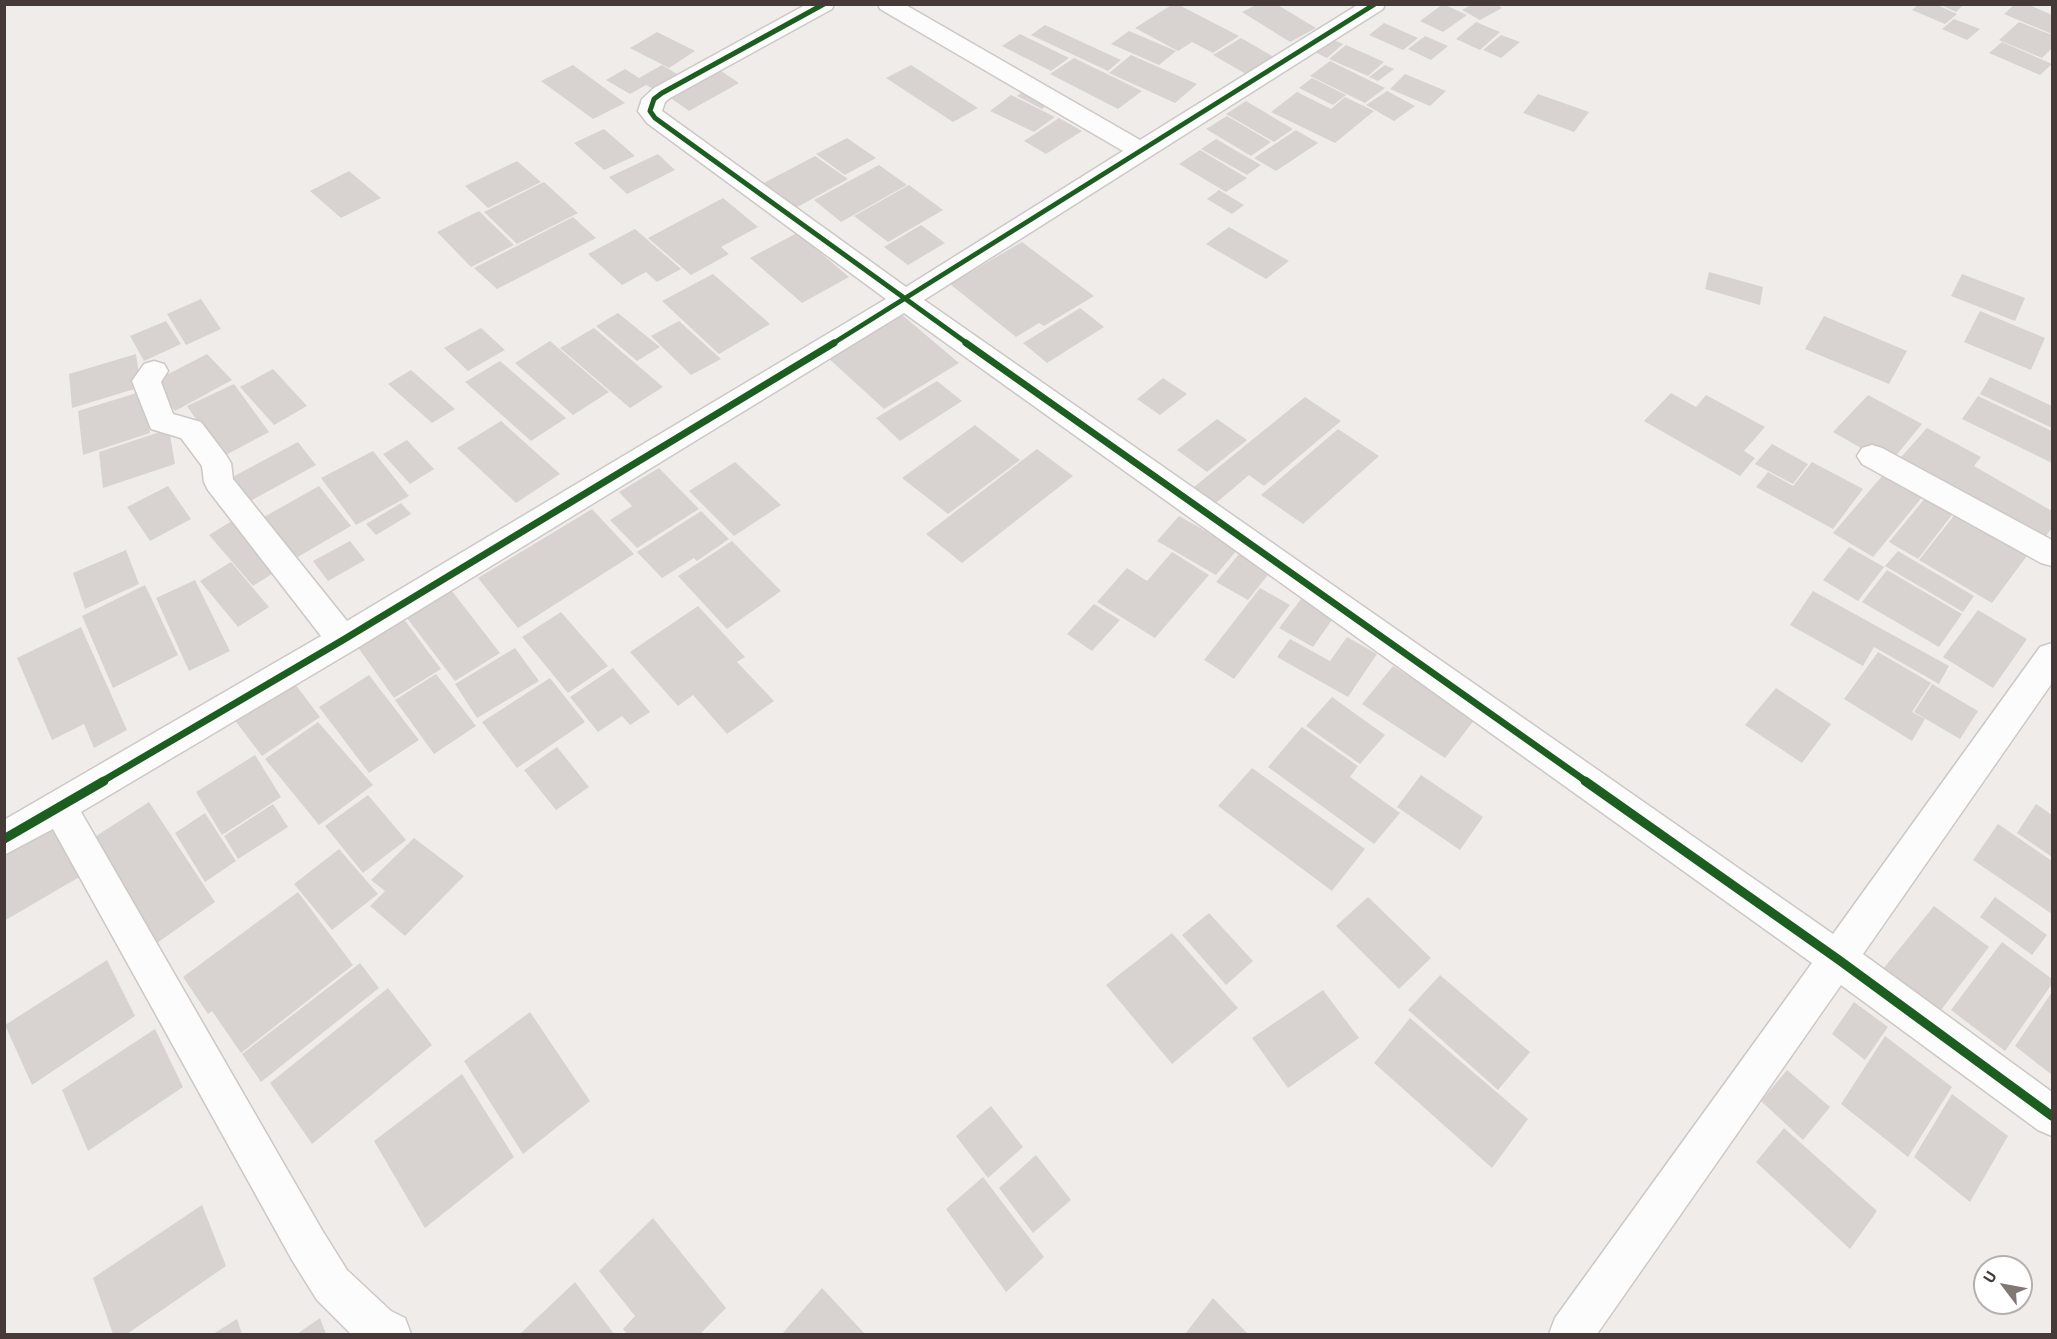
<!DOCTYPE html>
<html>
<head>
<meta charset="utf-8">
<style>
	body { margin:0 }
	#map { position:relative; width:2057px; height:1339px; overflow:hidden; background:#f0ecea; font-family:"Titillium Web",sans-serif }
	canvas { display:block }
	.frame { position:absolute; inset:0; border:6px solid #453a38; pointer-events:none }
	.north { position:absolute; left:1973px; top:1255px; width:60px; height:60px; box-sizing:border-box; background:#fff; border:2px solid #b5b0af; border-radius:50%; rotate:302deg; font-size:16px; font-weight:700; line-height:24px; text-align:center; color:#453a38 }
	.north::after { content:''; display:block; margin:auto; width:21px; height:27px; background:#817876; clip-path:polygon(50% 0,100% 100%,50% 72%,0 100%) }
</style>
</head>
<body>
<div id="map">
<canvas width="2057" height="1339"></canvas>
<div class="frame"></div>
<div class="north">U</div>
</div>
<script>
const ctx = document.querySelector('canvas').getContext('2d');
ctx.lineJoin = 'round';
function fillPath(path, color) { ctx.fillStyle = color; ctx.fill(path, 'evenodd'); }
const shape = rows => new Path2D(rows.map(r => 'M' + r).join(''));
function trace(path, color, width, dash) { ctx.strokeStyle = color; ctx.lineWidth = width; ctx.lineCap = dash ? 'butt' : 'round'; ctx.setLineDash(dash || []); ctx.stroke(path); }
const building = shape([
	[1173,4,1177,4,1239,36,1213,53,1192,42,1178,51,1135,28],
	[1258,4,1276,4,1316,28,1290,42,1242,12],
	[1443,4,1467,15,1443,32,1420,21],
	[1473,4,1496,4,1502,8,1480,20,1462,10],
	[1919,4,1935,4,1957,14,1945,24,1912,10],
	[1939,4,1964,4,1956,12],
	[2015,4,2027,4,2052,15,2052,34,2004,14],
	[1954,19,1980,29,1967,40,1942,29],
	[1476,22,1500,32,1480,50,1456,39],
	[2019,22,2052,35,2052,48,2042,58,1999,40],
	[1384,23,1418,38,1403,50,1369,35],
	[1045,25,1121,60,1108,71,1031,35],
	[1129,31,1176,51,1159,65,1111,44],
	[657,32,695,51,669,68,630,48],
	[1020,34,1069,58,1051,71,1002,46],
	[1501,35,1520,42,1501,58,1483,50],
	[1324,36,1343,44,1327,58,1308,49],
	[1425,36,1448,46,1431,60,1408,49],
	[1241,38,1274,57,1246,74,1213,55],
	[2002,42,2052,64,2040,75,1989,53],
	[1346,45,1384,62,1368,76,1329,59],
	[1131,55,1197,84,1175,103,1109,73],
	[1074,58,1142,91,1118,109,1050,74],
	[1330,61,1385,88,1365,103,1310,76],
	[573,65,625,103,593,119,541,81],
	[662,65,679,75,655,90,646,85,630,94,606,80,625,69,639,78],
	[911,65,978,108,953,122,886,78],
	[1385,65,1394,69,1378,81,1369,77],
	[715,67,739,83,689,111,665,94],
	[1405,74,1446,91,1430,106,1390,89],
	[1312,78,1346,95,1333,105,1299,88],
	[1027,88,1053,101,1042,109,1017,96],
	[1387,91,1415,106,1394,121,1366,105],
	[1297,92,1331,109,1345,97,1374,111,1335,143,1271,112],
	[1538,94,1589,112,1574,132,1523,113],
	[1011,95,1055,117,1034,132,990,111],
	[1246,101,1293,129,1274,142,1226,114],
	[1227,116,1271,142,1251,156,1206,129],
	[1059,118,1082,131,1046,154,1024,141],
	[604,129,635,156,604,170,574,143],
	[1296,130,1318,143,1276,171,1254,158],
	[847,138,876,158,845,175,816,154],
	[1216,139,1261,165,1247,175,1201,149],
	[1200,150,1247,178,1226,192,1179,164],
	[658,154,675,170,627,194,609,177],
	[815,156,848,179,792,210,760,185],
	[517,161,541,182,488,208,465,186],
	[879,165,907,185,841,222,814,200],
	[349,171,381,198,341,218,310,191],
	[544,182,578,213,517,244,484,212],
	[909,185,943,210,888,242,854,216],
	[1219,190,1244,205,1232,214,1207,199],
	[723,198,758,227,721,247,729,254,691,275,648,238],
	[479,211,514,245,471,267,437,232],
	[573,217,596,238,497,289,474,268],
	[921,225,945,243,908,265,884,247],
	[1229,227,1289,261,1266,279,1206,244],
	[635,229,681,269,657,282,646,272,622,285,588,254],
	[797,233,849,277,802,303,750,258],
	[1022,242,1094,296,1044,326,1039,323,1016,337,950,284],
	[1709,272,1763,287,1760,305,1705,289],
	[713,274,770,324,719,354,662,301],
	[1962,274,2025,298,2015,321,1951,296],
	[201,299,221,329,186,345,167,314],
	[1080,308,1104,327,1047,363,1023,343],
	[1980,311,2045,338,2031,370,1964,342],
	[618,313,660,347,637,361,596,326],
	[901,314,959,363,884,409,827,357],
	[1824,316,1907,351,1889,384,1805,349],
	[166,321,181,344,144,361,130,336],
	[679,321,721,359,691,375,651,336],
	[481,328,505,350,468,371,444,348],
	[594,328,663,387,630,408,560,348],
	[550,341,609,392,573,415,515,363],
	[136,354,141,387,72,408,69,374],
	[207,354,232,380,175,411,151,383],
	[500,361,566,418,531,441,465,382],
	[273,369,307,406,274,425,240,387],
	[411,370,455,409,432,423,388,384],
	[1990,377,2052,406,2052,428,1980,394],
	[1163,378,1187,394,1160,415,1137,399],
	[937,381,962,401,900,441,876,418],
	[234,384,269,432,222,457,187,406],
	[143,391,150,433,83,455,78,411],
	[1671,393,1696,407,1706,395,1765,427,1744,451,1755,458,1740,476,1644,421],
	[1868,395,1922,424,1889,464,1833,432],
	[1978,396,2052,431,2052,463,1962,419],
	[1305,397,1341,421,1264,486,1249,475,1216,503,1194,487],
	[1217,419,1247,440,1207,472,1177,450],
	[501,421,560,474,516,503,457,448],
	[975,425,1020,460,948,514,902,478],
	[1927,428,1981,457,1974,466,2052,511,2052,528,2042,541,1894,465],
	[169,429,175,464,103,488,99,452],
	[1338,429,1379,456,1303,524,1261,495],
	[407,440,434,469,410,484,383,454],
	[298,442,316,465,243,505,225,481],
	[1772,444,1808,464,1793,484,1755,464],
	[1037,449,1073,476,962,563,926,534],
	[373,451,409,496,356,525,321,478],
	[735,462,781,505,734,536,689,491],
	[1812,462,1863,489,1833,529,1756,487,1768,472,1793,486],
	[659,468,699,509,637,548,610,520,632,506,619,492],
	[1889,468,1928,490,1873,557,1833,533],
	[168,486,191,519,150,541,127,507],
	[319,486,351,526,289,562,257,521],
	[1930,492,1958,507,1918,559,1889,542],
	[401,503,411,514,376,535,366,524],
	[1960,508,2032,549,1992,603,1919,560],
	[592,509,634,554,518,628,478,578],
	[701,511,729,539,697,561,694,558,662,578,637,552],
	[240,516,278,570,253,586,209,535],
	[1179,516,1238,549,1216,575,1157,541],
	[350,541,365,560,328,581,313,561],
	[732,541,781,591,727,629,678,576],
	[1849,547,1884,567,1858,601,1823,580],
	[126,550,139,584,85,609,73,573],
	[1898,551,1974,596,1963,612,1885,566],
	[1172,552,1209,575,1155,638,1097,602,1127,568,1147,581],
	[1239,554,1271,571,1248,600,1216,582],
	[231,562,269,607,238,627,200,581],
	[1887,570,1962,614,1939,647,1862,602],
	[195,580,230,651,189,671,156,598],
	[145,585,178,655,113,688,82,616],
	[1260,588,1290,605,1234,679,1204,660],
	[452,591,500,653,455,681,407,618],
	[1813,591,1949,666,1939,684,1874,647,1863,666,1790,625],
	[1301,599,1334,617,1313,647,1279,628],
	[1094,604,1120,620,1092,651,1067,634],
	[698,606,745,657,737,662,774,701,727,734,693,695,678,706,630,652],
	[1978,610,2027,639,1993,688,1943,657],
	[561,612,608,666,568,693,522,637],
	[403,618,441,669,394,698,357,646],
	[81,627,127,730,94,748,84,724,52,740,17,658],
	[1347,637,1377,654,1348,697,1277,657,1290,639,1330,661],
	[515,648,539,681,477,718,455,684],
	[1878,652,1931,683,1912,712,1925,719,1912,741,1844,699],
	[1393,666,1475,719,1445,758,1362,704],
	[613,668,650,712,630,725,622,716,598,732,570,697],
	[436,674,476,726,434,754,395,700],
	[369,675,419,740,369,773,319,707],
	[289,676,320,717,262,756,230,714],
	[550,678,585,722,517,768,482,722],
	[1932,684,1978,711,1960,739,1914,712],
	[1776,688,1831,724,1802,763,1745,725],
	[1332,697,1385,735,1360,764,1306,726],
	[318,722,373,785,319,825,265,759],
	[1302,727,1358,766,1350,777,1400,813,1374,844,1268,767],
	[557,747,589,787,556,810,524,770],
	[255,755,281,797,222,835,196,792],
	[1252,768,1365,849,1332,891,1218,806],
	[1421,775,1483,817,1460,850,1397,807],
	[368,795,406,840,363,873,325,826],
	[149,802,215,902,157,943,93,838],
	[273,804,288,827,238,859,224,836],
	[2036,804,2052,815,2052,857,2017,833],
	[205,813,236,861,205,882,175,833],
	[54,815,81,876,4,921,4,855,17,848],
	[1998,824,2052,861,2052,914,1973,860],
	[414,838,464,876,405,936,370,906,385,891,371,880],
	[339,849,378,894,332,930,294,884],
	[298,892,353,965,241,1053,212,1011,208,1014,183,977],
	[1368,897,1431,958,1399,989,1336,926],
	[1995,897,2047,935,2032,955,1980,917],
	[1934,906,1989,947,1935,1018,1879,974],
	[1209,913,1253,961,1226,985,1182,935],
	[1172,933,1238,1008,1172,1064,1106,985],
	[2002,942,2052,979,2052,984,2005,1051,1951,1010],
	[107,960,135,1016,32,1085,5,1025],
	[360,963,379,988,261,1082,242,1054],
	[1440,975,1530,1052,1498,1090,1408,1010],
	[388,988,432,1045,312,1144,270,1083],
	[1323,990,1359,1038,1288,1088,1252,1038],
	[2052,992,2052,1075,2015,1046],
	[1854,1002,1888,1027,1865,1060,1832,1034],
	[530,1012,590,1101,523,1154,464,1061],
	[1410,1018,1528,1119,1492,1168,1374,1063],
	[155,1029,183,1087,88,1151,62,1090],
	[1885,1036,1952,1087,1908,1157,1841,1104],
	[1787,1070,1830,1107,1803,1140,1761,1101],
	[462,1074,514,1157,425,1228,374,1141],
	[1952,1094,2008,1136,1970,1202,1914,1157],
	[991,1106,1023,1147,988,1178,956,1136],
	[1784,1128,1877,1211,1850,1249,1756,1162],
	[1036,1155,1071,1200,1033,1233,999,1188],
	[983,1177,1044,1257,1006,1292,946,1209],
	[202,1205,226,1266,127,1334,113,1334,93,1278],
	[653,1218,726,1308,700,1334,627,1334,623,1329,635,1316,599,1271],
	[575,1282,614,1334,520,1334],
	[822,1288,865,1334,782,1334],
	[1213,1298,1248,1334,1185,1334],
	[320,1318,326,1334,297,1334],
	[237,1319,242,1334,213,1334]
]);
const street = shape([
	[807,4,834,4,832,9,670,98,665,102,662,111,906,287,1123,151,880,9,878,4,904,4,1140,140,1359,4,1385,4,1383,9,924,300,1833,934,2040,647,2052,643,2052,683,1863,954,2052,1092,2052,1136,2038,1130,1841,985,1597,1334,1549,1334,1555,1318,1812,963,904,313,354,650,81,812,322,1230,347,1270,391,1311,405,1318,411,1334,351,1334,317,1300,292,1260,53,829,4,855,4,820,321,636,208,490,204,482,202,466,181,438,151,429,132,381,144,364,154,361,164,364,168,371,161,382,173,414,201,422,226,455,231,463,233,479,347,621,886,299,647,123,638,111,642,99,654,88,807,4],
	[1872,445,1882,448,2052,540,2052,566,2041,563,1862,464,1857,456,1862,448,1872,445]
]);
const cyclewayFar2 = shape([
	[824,4,662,93,654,99,650,111,655,118,968,344],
	[832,344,1375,4]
]);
const cyclewayFar1 = shape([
	[966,343,1587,782],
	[101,782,343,640,834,343]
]);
const cycleway = shape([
	[1585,781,1839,960,2052,1116],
	[4,839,104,781]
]);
fillPath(building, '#d8d3d1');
trace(street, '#ccc8c6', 3);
fillPath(street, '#fdfcfc');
trace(cyclewayFar2, '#1b5e20', 5);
trace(cyclewayFar1, '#1b5e20', 7);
trace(cycleway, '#1b5e20', 9);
</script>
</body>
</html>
